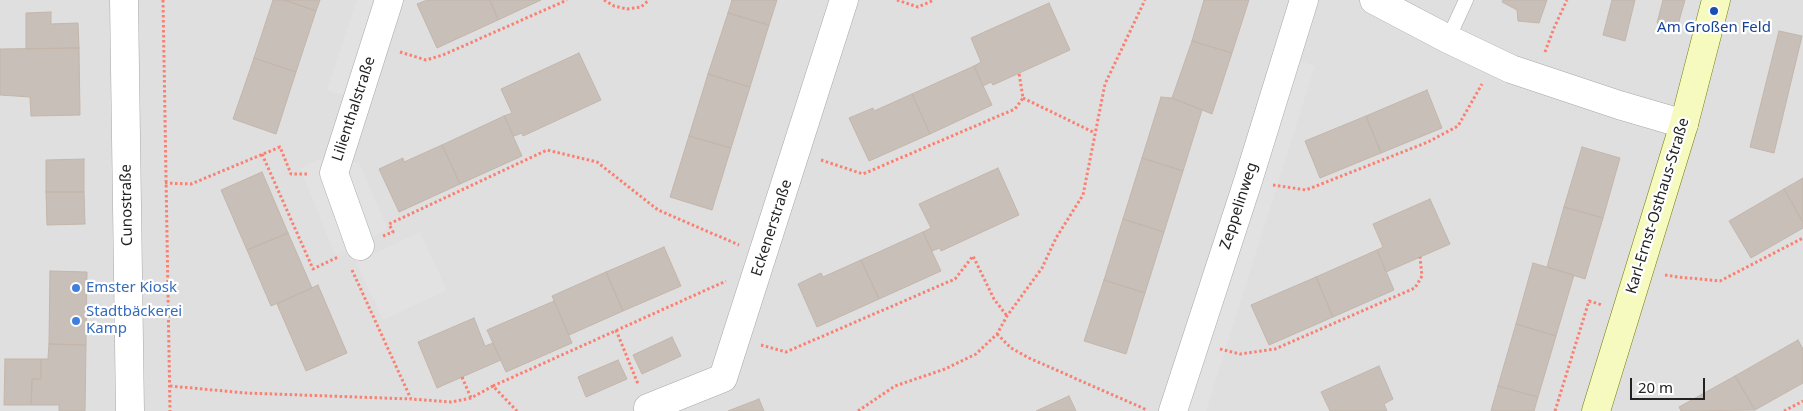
<!DOCTYPE html>
<html>
<head>
<meta charset="utf-8">
<style>
	body { margin:0 }
	#map { position:relative; width:1803px; height:411px; overflow:hidden; background:#f2efe9; font-family:"Noto Sans",sans-serif }
	canvas { display:block }
	.scale { position:absolute; left:1630px; top:378px; width:75px; height:22px; box-sizing:border-box; border:2px solid #222; border-top:0; padding-left:6px; font-size:15px; line-height:18px; white-space:nowrap; color:#222; -webkit-text-stroke:4px #fff; paint-order:stroke }
</style>
</head>
<body>
<div id="map">
<canvas width="1803" height="411"></canvas>
<div class="scale">20 m</div>
</div>
<script>
const ctx = document.querySelector('canvas').getContext('2d');
ctx.lineJoin = 'round';
function fillPath(path, color) { ctx.fillStyle = color; ctx.fill(path, 'evenodd'); }
const shape = rows => new Path2D(rows.map(r => 'M' + r).join(''));
function trace(path, color, width, dash) { ctx.strokeStyle = color; ctx.lineWidth = width; ctx.lineCap = dash ? 'butt' : 'round'; ctx.setLineDash(dash || []); ctx.stroke(path); }
function label(font, color, halo, rows, align = 'center') {
  ctx.font = font + ' "Noto Sans",sans-serif'; ctx.lineWidth = 4.5; ctx.setLineDash([]); ctx.textBaseline = 'middle'; ctx.strokeStyle = halo; ctx.fillStyle = color; for (const [text, x, y, turn = 0] of rows) {
    ctx.save(); ctx.translate(x, y); ctx.rotate((+turn || 0) * Math.PI / 180); ctx.textAlign = isNaN(turn) ? turn : align; if (halo) ctx.strokeText(text, 0, 0); ctx.fillText(text, 0, 0); ctx.restore();
  }
}
const residential = shape([
	[0,0,1803,0,1803,411,0,411]
]);
const parking = shape([
	[357,0,389,0,357,100,327,90],
	[1294,59,1315,66,1206,411,1183,411],
	[325,157,359,163,388,229,335,255,300,168],
	[420,232,447,290,383,320,356,262]
]);
const building = shape([
	[273,0,284,0,316,11,296,72,254,58,273,0],
	[284,0,320,0,316,11,284,0],
	[427,0,490,0,498,20,437,48,417,4,427,0],
	[490,0,541,0,498,20,490,0],
	[732,0,777,0,769,25,728,13,732,0],
	[1204,0,1249,0,1232,53,1192,41,1204,0],
	[1503,0,1547,0,1539,23,1518,21,1517,10,1502,2,1503,0],
	[1612,0,1635,0,1625,41,1603,35,1612,0],
	[1663,0,1685,0,1677,28,1657,23,1663,0],
	[1049,3,1070,50,993,85,991,82,983,86,974,66,981,62,971,38,1049,3],
	[51,12,51,24,78,23,79,48,26,49,26,13,51,12],
	[728,13,769,25,750,87,708,74,728,13],
	[1779,31,1802,36,1774,153,1750,147,1779,31],
	[1192,41,1232,53,1212,114,1172,98,1192,41],
	[79,48,80,115,31,116,30,97,0,95,0,49,79,48],
	[579,53,601,100,523,136,522,133,514,136,504,116,512,113,501,89,579,53],
	[254,58,296,72,276,134,233,119,254,58],
	[974,66,992,105,930,134,912,94,974,66],
	[708,74,750,87,731,148,689,136,708,74],
	[1427,90,1442,128,1381,153,1366,116,1427,90],
	[912,94,930,134,869,161,849,118,873,108,874,111,912,94],
	[1161,97,1172,98,1202,110,1183,171,1142,158,1161,97],
	[504,116,522,156,460,184,442,145,504,116],
	[1366,116,1381,153,1320,178,1305,141,1366,116],
	[689,136,731,148,712,210,670,197,689,136],
	[442,145,460,184,399,212,379,169,403,158,404,162,442,145],
	[1582,147,1620,158,1603,218,1564,207,1582,147],
	[1142,158,1183,171,1164,232,1123,219,1142,158],
	[84,159,84,192,46,192,46,160,84,159],
	[998,168,1019,215,941,251,940,248,932,251,923,232,931,228,919,204,998,168],
	[262,172,288,233,247,250,221,190,262,172],
	[1803,178,1803,222,1784,189,1803,178],
	[1784,189,1803,222,1803,228,1751,258,1729,221,1784,189],
	[46,192,84,192,85,224,47,225,46,192],
	[1430,199,1450,244,1386,272,1377,250,1383,247,1373,224,1430,199],
	[1564,207,1603,218,1585,279,1547,267,1564,207],
	[1123,219,1164,232,1145,293,1104,280,1123,219],
	[923,232,941,271,879,299,861,260,923,232],
	[288,233,312,288,271,306,247,250,288,233],
	[664,247,681,286,623,311,606,272,664,247],
	[1377,250,1394,290,1333,317,1316,277,1377,250],
	[861,260,879,299,817,327,798,284,821,273,823,277,861,260],
	[1533,263,1574,275,1556,336,1516,324,1533,263],
	[50,271,87,272,86,345,49,344,50,271],
	[606,272,623,311,569,335,552,296,606,272],
	[1316,277,1333,317,1269,345,1251,305,1316,277],
	[1104,280,1145,293,1126,354,1084,341,1104,280],
	[318,285,347,353,306,371,277,304,318,285],
	[554,301,572,343,506,372,487,330,554,301],
	[474,318,485,346,493,343,501,360,437,388,418,342,474,318],
	[1516,324,1556,336,1538,397,1498,386,1516,324],
	[672,337,681,356,642,374,633,355,672,337],
	[1798,340,1803,349,1803,383,1755,410,1735,376,1798,340],
	[49,344,86,345,85,411,59,411,59,405,31,405,32,379,41,379,41,359,48,359,49,344],
	[5,359,41,359,41,379,32,379,31,405,4,405,5,359],
	[618,360,627,379,586,397,578,377,618,360],
	[1379,366,1393,399,1384,404,1387,411,1330,411,1321,392,1379,366],
	[1735,376,1755,410,1681,411,1679,407,1735,376],
	[1498,386,1538,397,1534,411,1491,411,1498,386],
	[1069,396,1076,411,1036,411,1069,396],
	[759,399,764,411,728,411,759,399]
]);
const path = shape([
	[163,0,170,411],
	[604,0,614,6,627,9,641,7,649,0],
	[897,0,918,7,934,0],
	[400,52,426,60,443,55,567,0],
	[1545,52,1554,28,1567,0],
	[1023,98,1095,133],
	[262,154,313,269,338,257],
	[821,160,863,174,1015,109,1023,98,1019,73],
	[165,183,191,184,280,147,291,174,308,174],
	[1273,185,1306,190,1428,142,1458,126,1482,84],
	[383,236,393,232,389,224,547,150,597,162,658,210,739,245],
	[352,270,411,399,451,402,471,398,493,386,517,411],
	[1665,275,1678,277,1720,281,1803,238],
	[616,330,638,384],
	[997,334,1011,348,1029,358,1147,410],
	[761,345,786,352,955,279,973,256,994,299,1007,316],
	[1220,349,1240,354,1275,349,1415,288,1422,276,1420,257],
	[462,377,471,398],
	[170,386,246,393,411,399],
	[493,386,726,281],
	[858,411,895,386,945,369,976,354,997,334,1007,316,1042,268,1056,238,1083,195,1105,84,1145,0],
	[1555,411,1589,301,1602,305],
	[1784,411,1803,401]
]);
const service = shape([
	[1448,39,1466,0]
]);
const minor = shape([
	[124,0,130,411],
	[1374,0,1448,39,1511,69,1619,105,1684,124],
	[360,246,334,173,389,0],
	[648,408,723,378,844,0],
	[1173,411,1248,181,1304,0]
]);
const secondary = shape([
	[1596,411,1684,124,1716,0]
]);
const markers = [
	[1714,11,5,"#1a4fb4"],
	[76,288,5,"#3f7fe0"],
	[76,321,5,"#3f7fe0"]
];
const transitNames = [
	["Am Großen Feld",1714,28]
];
const streetNames = [
	["Lilienthalstraße",354,109,-72],
	["Cunostraße",127,205,-91],
	["Zeppelinweg",1239,206,-72],
	["Karl-Ernst-Osthaus-Straße",1658,206,-73],
	["Eckenerstraße",772,228,-72]
];
const shopNames = [
	["Emster Kiosk",86,288],
	["Stadtbäckerei",86,312],
	["Kamp",86,329]
];
fillPath(residential, '#e0dfdf');
fillPath(parking, '#e2e2e2');
fillPath(building, '#c7bfb8');
trace(building, '#c4b6ab', 1);
trace(service, '#a9a9a9', 15);
trace(minor, '#a9a9a9', 29);
trace(secondary, '#707d05', 29);
trace(path, '#fa8072', 3, [2.5, 2.5]);
trace(service, '#fff', 14);
trace(minor, '#fff', 28);
trace(secondary, '#f7fabf', 28);
for (const [x, y, r, color] of markers) { const dot = new Path2D(); dot.arc(x, y, r, 0, 2 * Math.PI); ctx.fillStyle = color; ctx.fill(dot); trace(dot, '#fff', 2); }
label('15px', '#164399', '#fff', transitNames);
label('15px', '#222', '#fff', streetNames);
label('15px', '#366cbe', '#fff', shopNames, 'left');
</script>
</body>
</html>
